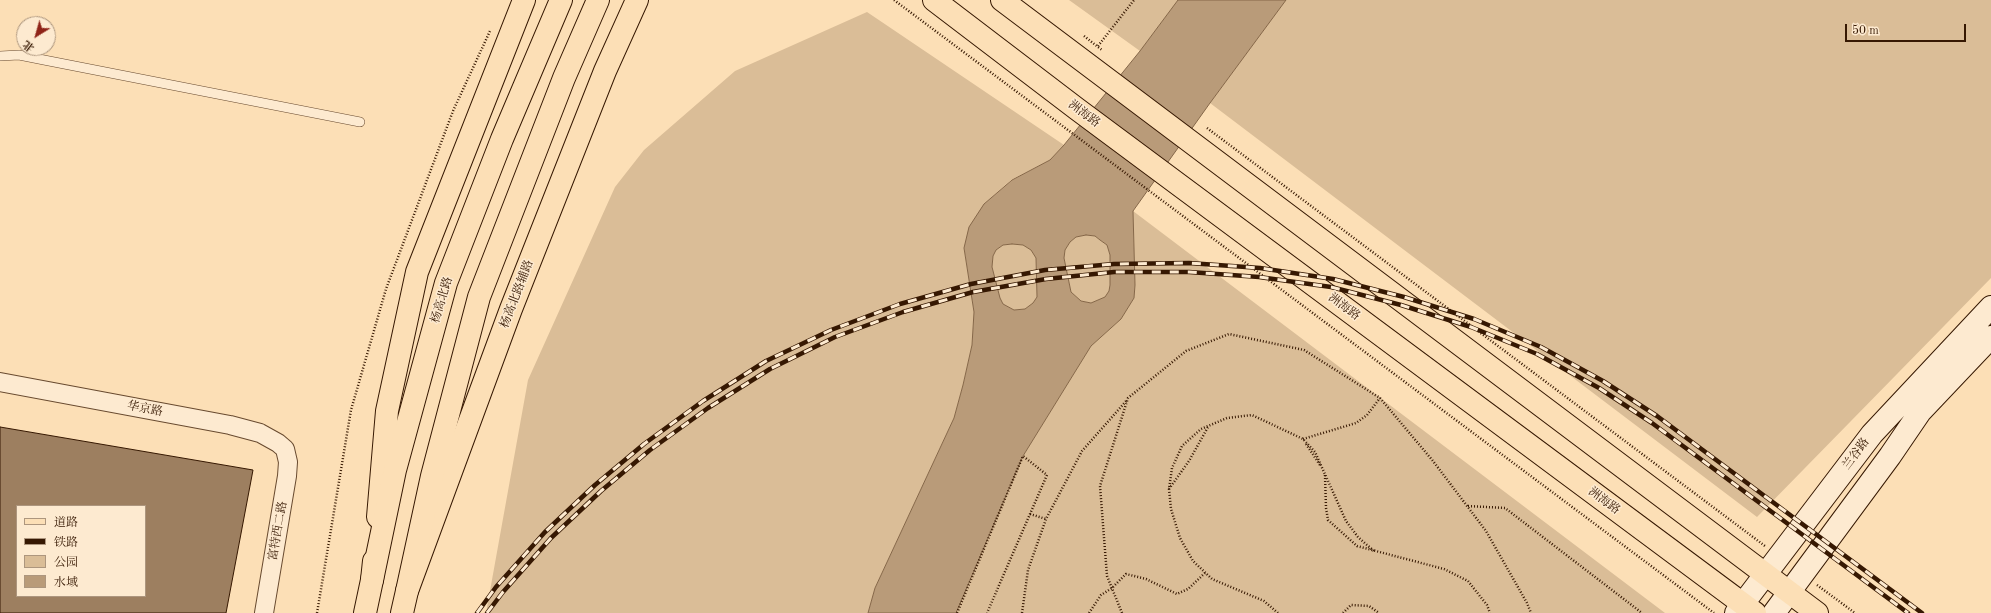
<!DOCTYPE html>
<html>
<head>
<meta charset="utf-8">
<style>
	body { margin:0 }
	#map { position:relative; width:1991px; height:613px; overflow:hidden; background:#fcdfb6; font-family:"Old Standard TT","Noto Serif SC",serif }
	canvas { display:block }
	.legend { position:absolute; left:16px; top:505px; width:130px; height:92px; box-sizing:border-box; background:#fdead0; border:1px solid #ad967e; margin:0; padding:5px 7px; list-style:none; font-size:12px; color:#361802 }
	.legend li { display:flex; align-items:center; gap:8px; height:20px }
	.legend b { width:20px; border:1px solid #ad967e }
	.north { position:absolute; left:16px; top:16px; width:40px; height:40px; box-sizing:border-box; background:#fdead0; border:1px solid #ad967e; border-radius:50%; rotate:217deg; font-size:11px; font-weight:700; line-height:16px; text-align:center; color:#361802 }
	.north::after { content:''; display:block; margin:auto; width:14px; height:18px; background:#8f2418; clip-path:polygon(50% 0,100% 100%,50% 72%,0 100%) }
	.scale { position:absolute; left:1845px; top:24px; width:121px; height:18px; box-sizing:border-box; border:2px solid #361802; border-top:0; padding-left:5px; font-size:12px; line-height:14px; white-space:nowrap; color:#361802; -webkit-text-stroke:3px #fdead0; paint-order:stroke }
</style>
</head>
<body>
<div id="map">
<canvas width="1991" height="613"></canvas>
<ul class="legend">
<li><b style="height:5px;background:#fcdfb6"></b>道路</li>
<li><b style="height:5px;background:#361802"></b>铁路</li>
<li><b style="height:11px;background:#dabd97"></b>公园</li>
<li><b style="height:11px;background:#b99b79"></b>水域</li>
</ul>
<div class="north">北</div>
<div class="scale">50 m</div>
</div>
<script>
const ctx = document.querySelector('canvas').getContext('2d');
ctx.lineJoin = 'round';
function fillPath(path, color) { ctx.fillStyle = color; ctx.fill(path, 'evenodd'); }
const shape = rows => new Path2D(rows.map(r => 'M' + r).join(''));
function trace(path, color, width, dash) { ctx.strokeStyle = color; ctx.lineWidth = width; ctx.lineCap = dash ? 'butt' : 'round'; ctx.setLineDash(dash || []); ctx.stroke(path); }
function label(font, color, halo, rows, align = 'center') {
  ctx.font = font + ' "Old Standard TT","Noto Serif SC",serif'; ctx.lineWidth = 3; ctx.setLineDash([]); ctx.textBaseline = 'middle'; ctx.strokeStyle = halo; ctx.fillStyle = color; for (const [text, x, y, turn = 0] of rows) {
    ctx.save(); ctx.translate(x, y); ctx.rotate((+turn || 0) * Math.PI / 180); ctx.textAlign = isNaN(turn) ? turn : align; if (halo) ctx.strokeText(text, 0, 0); ctx.fillText(text, 0, 0); ctx.restore();
  }
}
const green = shape([
	[1069,0,1178,0,1140,51],
	[1286,0,1991,0,1991,278,1757,517,1210,103],
	[867,12,1064,145,1050,160,1011,180,984,204,964,248,974,312,972,345,963,385,954,418,875,588,868,613,486,613,528,380,615,187,644,150,735,71],
	[1133,211,1665,613,956,613,1023,456,1091,346,1121,319,1134,298,1135,285],
	[1086,235,1095,236,1100,240,1107,245,1110,255,1110,285,1109,291,1105,297,1091,303,1081,301,1071,292,1064,258,1065,250,1070,242,1076,237],
	[1012,244,1023,245,1031,250,1036,258,1037,297,1033,303,1025,309,1014,310,1003,304,1000,298,992,267,993,256,996,250,1003,245]
]);
const water = shape([
	[1178,0,1286,0,1210,103,1133,211,1135,285,1134,298,1121,319,1091,346,1023,456,956,613,868,613,875,588,954,418,963,385,972,345,974,312,964,248,969,227,984,204,1012,180,1050,160,1064,145,1140,51,1178,0],
	[1086,235,1095,236,1100,240,1107,245,1110,255,1110,285,1109,291,1105,297,1091,303,1081,301,1071,292,1064,258,1065,250,1070,242,1076,237,1086,235],
	[1012,244,1023,245,1031,250,1036,258,1037,297,1033,303,1025,309,1014,310,1003,304,1000,298,992,267,993,256,996,250,1003,245,1012,244]
]);
const building = shape([
	[0,427,253,470,226,613,0,613,0,427],
	[17,506,145,506,145,596,17,596,17,506]
]);
const path = shape([
	[894,0,1714,613],
	[1084,36,1102,50],
	[1098,46,1134,0],
	[1207,128,1765,546],
	[1303,439,1356,423,1367,415,1380,398],
	[1306,444,1320,465],
	[1325,475,1326,508,1328,520,1357,546,1444,569,1468,581,1487,605,1490,613],
	[1169,489,1189,461,1208,427],
	[1468,506,1505,508,1642,613],
	[1030,514,1046,519],
	[1817,585,1855,613],
	[317,613,351,410,386,289,453,111,490,31],
	[957,613,1023,456,1047,475,987,613],
	[1022,613,1028,570,1046,519,1082,451,1127,400],
	[1089,613,1101,595,1112,588,1126,574,1146,579,1177,594,1188,589,1205,573],
	[1122,613,1107,576,1100,486,1128,398,1186,351,1229,334,1304,350,1380,398,1433,461,1486,531,1527,603,1531,613],
	[1278,613,1264,601,1212,579,1193,561,1180,538,1171,509,1169,489,1172,468,1182,446,1201,429,1227,418,1252,415,1303,439,1315,452,1346,521,1358,537,1375,552],
	[1343,613,1351,605,1369,606,1379,613]
]);
const lane = shape([
	[0,56,19,55,44,60,360,122]
]);
const street = shape([
	[0,382,230,425,260,433,278,443,285,449,288,462,287,476,264,613]
]);
const secondary = shape([
	[1736,613,1872,434,1991,307],
	[1774,613,1890,456,1920,412,1991,337]
]);
const primary = shape([
	[934,0,1077,109,1755,613],
	[1002,0,1817,613],
	[378,517,387,411,417,272,524,0],
	[365,613,372,580,374,561],
	[402,613,407,591,511,309,605,71,637,0]
]);
const highway = shape([
	[372,580,395,470,446,283,502,139,561,0],
	[407,591,432,476,479,297,564,78,598,0]
]);
const rail = shape([
	[477,613,496,587,545,532,595,485,644,444,703,401,766,361,831,330,900,304,971,284,1045,270,1114,264,1189,263,1260,268,1333,279,1404,297,1474,319,1541,347,1603,381,1657,416,1922,613],
	[487,613,503,592,551,538,601,491,650,450,708,408,770,369,835,337,903,312,973,292,1046,279,1114,272,1189,272,1259,277,1331,287,1401,305,1471,327,1537,354,1599,388,1652,423,1908,613]
]);
const streetNames = [
	["洲海路",1084,114,37],
	["杨高北路辅路",517,294,-69],
	["杨高北路",442,300,-73],
	["洲海路",1344,307,37],
	["华京路",145,409,11],
	["兰谷路",1856,454,-53],
	["洲海路",1604,501,37],
	["富特西二路",278,531,-80]
];
fillPath(green, '#dabd97');
fillPath(water, '#b99b79');
trace(water, '#856749', 1);
fillPath(building, '#9d7f60');
trace(building, '#361802', 1);
trace(lane, '#684a2f', 10);
trace(street, '#684a2f', 20);
trace(secondary, '#361802', 24);
trace(primary, '#361802', 24);
trace(highway, '#361802', 24);
trace(path, '#361802', 2.5, [1, 2]);
trace(lane, '#fdead0', 9);
trace(street, '#fdead0', 18);
trace(secondary, '#fdead0', 22);
trace(primary, '#fcdfb6', 22);
trace(highway, '#fcdfb6', 22);
trace(rail, '#361802', 4.5);
trace(rail, '#fdead0', 3, [9]);
label('12px', '#361802', '#fdead0', streetNames);
</script>
</body>
</html>
